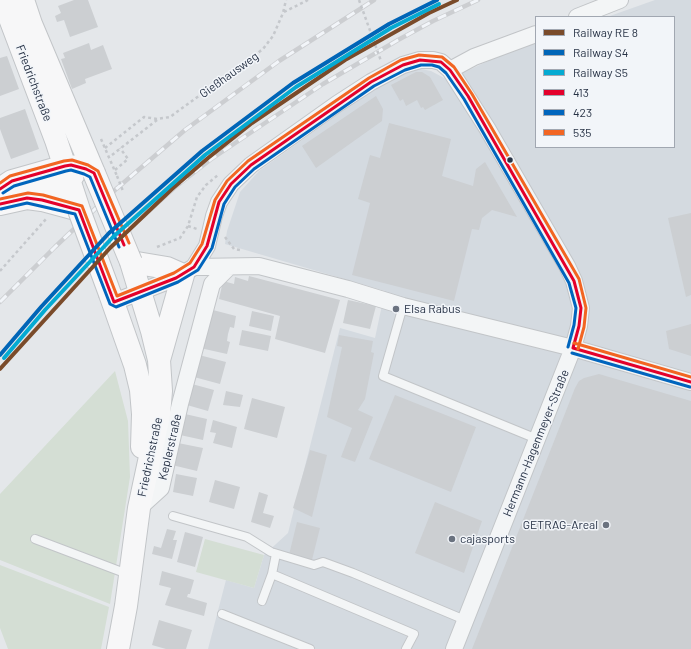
<!DOCTYPE html>
<html>
<head>
<meta charset="utf-8">
<style>
	body { margin:0 }
	#map { position:relative; width:691px; height:649px; overflow:hidden; background:#e4e7ea; font-family:Barlow,sans-serif }
	canvas { display:block }
	.legend { position:absolute; left:535px; top:16px; width:140px; height:132px; box-sizing:border-box; background:#f2f5f9; border:1px solid #a1a7b1; margin:0; padding:5px 7px; list-style:none; font-size:12px; color:#283346 }
	.legend li { display:flex; align-items:center; gap:8px; height:20px }
	.legend b { width:20px; border:1px solid #a1a7b1 }
</style>
</head>
<body>
<div id="map">
<canvas width="691" height="649"></canvas>
<ul class="legend">
<li><b style="height:5px;background:#7a4b2a"></b>Railway RE 8</li>
<li><b style="height:5px;background:#0065b7"></b>Railway S4</li>
<li><b style="height:5px;background:#04aad2"></b>Railway S5</li>
<li><b style="height:5px;background:#e4002b"></b>413</li>
<li><b style="height:5px;background:#0065bd"></b>423</li>
<li><b style="height:5px;background:#f26522"></b>535</li>
</ul>
</div>
<script>
const ctx = document.querySelector('canvas').getContext('2d');
ctx.lineJoin = 'round';
function fillPath(path, color) { ctx.fillStyle = color; ctx.fill(path, 'evenodd'); }
const shape = rows => new Path2D(rows.map(r => 'M' + r).join(''));
function trace(path, color, width, dash) { ctx.strokeStyle = color; ctx.lineWidth = width; ctx.lineCap = dash ? 'butt' : 'round'; ctx.setLineDash(dash || []); ctx.stroke(path); }
function label(font, color, halo, rows, align = 'center') {
  ctx.font = font + ' Barlow,sans-serif'; ctx.lineWidth = 3; ctx.setLineDash([]); ctx.textBaseline = 'middle'; ctx.strokeStyle = halo; ctx.fillStyle = color; for (const [text, x, y, turn = 0] of rows) {
    ctx.save(); ctx.translate(x, y); ctx.rotate((+turn || 0) * Math.PI / 180); ctx.textAlign = isNaN(turn) ? turn : align; if (halo) ctx.strokeText(text, 0, 0); ctx.fillText(text, 0, 0); ctx.restore();
  }
}
const built = shape([
	[655,0,691,0,691,649,208,649,226,580,254,588,264,555,288,533,340,328,375,338,385,291,225,244,227,231,240,192,259,171,374,88,416,68,431,71,448,80,503,54,536,42,536,147,674,147,674,17,607,17]
]);
const green = shape([
	[115,371,128,421,130,477,110,604,0,560,0,494],
	[205,539,264,555,254,588,196,572],
	[0,565,109,607,101,649,8,649,0,628]
]);
const building = shape([
	[74,0,88,0,98,27,70,37,64,20,57,22,55,16,61,13,58,6],
	[89,43,91,50,103,45,112,69,85,79,86,83,72,89,61,59,65,58,63,53],
	[7,56,19,89,0,96,0,58],
	[416,72,422,72,430,77,443,100,425,110,423,107,421,108,417,100,406,106,403,99,400,101,391,85],
	[376,96,383,109,382,121,316,168,302,146],
	[25,109,39,149,11,159,0,129,0,118],
	[389,123,451,139,442,176,473,186,476,169,485,162,517,217,492,210,482,218,479,230,472,229,454,301,352,275,370,203,358,199,370,155,380,158],
	[691,213,691,295,686,297,668,218],
	[249,276,340,300,325,353,275,339,280,316,219,299,223,281,234,284,235,277,248,281],
	[348,300,376,306,370,329,343,323],
	[209,309,236,316,234,328,230,327,228,334,227,341,230,342,227,354,200,348],
	[252,311,274,316,271,331,249,326],
	[691,324,691,356,669,349,666,331],
	[242,330,271,336,268,351,239,345],
	[339,335,373,341,371,352,374,353,365,399,358,410,373,417,355,462,341,457,352,428,327,417,342,347,337,346],
	[199,355,226,362,220,384,194,377],
	[599,374,691,401,691,649,472,649,575,388,579,381,584,378],
	[192,384,214,390,208,411,187,405],
	[226,391,243,395,240,407,223,405],
	[395,395,476,427,451,492,369,459],
	[252,398,285,407,277,438,244,429],
	[185,414,207,419,203,440,180,435],
	[213,420,237,427,232,448,213,443,216,433,210,432],
	[178,443,203,448,197,471,172,465],
	[310,450,327,455,312,517,293,508],
	[176,474,197,478,193,496,173,492],
	[215,480,240,487,234,509,209,502],
	[259,492,268,495,263,513,274,516,270,528,251,522],
	[435,502,482,521,464,573,415,553],
	[297,522,320,528,312,560,289,555],
	[167,529,176,531,173,540,177,540,172,559,152,554,154,546,161,548],
	[185,532,203,537,195,567,177,562],
	[162,571,194,580,190,594,188,594,187,597,207,603,204,616,165,605,171,588,159,585],
	[159,620,192,630,186,649,166,649,152,645]
]);
const path = shape([
	[284,12,308,0],
	[101,139,117,176],
	[105,148,144,117,157,119,170,117,263,49,273,36,283,13,286,0],
	[112,155,157,120],
	[115,170,128,159,120,148],
	[188,226,197,229],
	[225,237,234,249,240,250],
	[157,247,180,238,188,226,197,197,206,185,218,175],
	[0,271,46,219]
]);
const lane = shape([
	[403,306,383,376,537,439],
	[173,516,247,537,271,552,314,565,323,562,353,573,465,620],
	[35,539,130,575],
	[276,554,272,574,414,634,406,649],
	[262,601,272,574],
	[222,614,310,649]
]);
const street = shape([
	[577,17,620,0],
	[450,70,474,57,536,34],
	[194,267,259,266,348,289,403,306,573,348,691,382],
	[114,302,176,278,194,267,207,246,214,216,219,202,231,184,251,165,337,104,371,82,403,65,420,60,433,60,441,62,450,70,487,128,567,266,574,281,581,308,579,326,573,348,454,649],
	[139,508,161,488,180,404,212,284,228,268]
]);
const secondary = shape([
	[3,0,56,140,79,210],
	[23,0,31,24,94,173],
	[0,189,12,181,65,166,79,167],
	[27,198,42,200,79,210],
	[0,204,27,198,70,180,77,169],
	[110,294,135,365,141,390,143,414,142,447],
	[118,649,126,606,139,508,159,415,161,391,159,360,152,331,131,262,167,268,183,275,159,360]
]);
const rail = shape([
	[140,219,174,188,210,160,323,84,398,40,433,21,478,0],
	[0,302,55,247,115,190,185,130,279,61,374,0]
]);
const pathBridge = shape([
	[359,0,381,61],
	[117,176,123,191]
]);
const secondaryBridge = shape([
	[94,173,131,262],
	[79,210,110,294]
]);
const bus1 = shape([
	[0,189,12,181,65,166,71,165,86,169,94,173,124,245],
	[0,204,27,198,42,200,79,210,114,302,176,278,194,267,207,246,219,202,231,184,251,165,371,82,403,65,420,60,441,62,450,70,468,96,574,281,581,308,579,326,573,348],
	[573,348,691,382]
]);
const bus2 = shape([
	[3,193,14,186,66,171,71,170,84,174,90,177,119,247],
	[1,209,27,203,75,214,110,304,116,307,178,282,198,270,212,248,224,204,235,187,254,169,374,86,405,70,421,65,432,65,439,67,446,73,464,99,569,283,576,308,574,325,568,347],
	[572,353,690,387]
]);
const bus3 = shape([
	[0,183,10,176,64,161,72,160,88,165,98,171,129,243],
	[0,199,28,193,43,195,82,206,117,296,174,273,190,263,202,244,215,200,227,181,248,161,369,78,401,60,419,55,442,57,454,67,472,94,579,279,586,308,584,327,578,349],
	[574,343,691,377]
]);
const rail1 = shape([
	[0,369,110,248,173,188,208,158,252,123,345,60,429,13,457,0]
]);
const rail2 = shape([
	[0,355,41,307,109,233,202,151,293,83,389,24,437,0]
]);
const rail3 = shape([
	[4,358,45,310,113,237,205,155,296,87,391,28,439,4]
]);
const markers = [
	[510,160,3.5,"#283346"],
	[396,309,4,"#6a727f"],
	[606,525,4,"#6a727f"],
	[452,539,4,"#6a727f"]
];
const streetNames = [
	["Gießhausweg",229,75,-36],
	["Friedrichstraße",34,83,69],
	["Hermann-Hagenmeyer-Straße",536,443,-68],
	["Keplerstraße",170,447,-77],
	["Friedrichstraße",150,457,-78]
];
const poiNames = [
	["Elsa Rabus",404,309],
	["GETRAG-Areal",598,525,"right"],
	["cajasports",460,539]
];
fillPath(built, '#d4dae0');
fillPath(green, '#d4ded4');
fillPath(building, '#cccfd2');
trace(lane, '#c2c5c8', 10);
trace(street, '#c2c5c8', 18);
trace(secondary, '#c2c5c8', 24);
trace(path, '#c5c8cc', 2.5, [3, 3]);
trace(lane, '#f3f5f6', 8);
trace(street, '#f3f5f6', 16);
trace(secondary, '#f7f7f8', 22);
trace(rail, '#ccced1', 4.5);
trace(rail, '#f2f5f9', 3, [9]);
trace(secondaryBridge, '#c2c5c8', 24, []);
trace(pathBridge, '#c5c8cc', 2.5, [3, 3]);
trace(secondaryBridge, '#f7f7f8', 22);
trace(bus1, '#e4002b', 3);
trace(bus2, '#0065bd', 3);
trace(bus3, '#f26522', 3);
trace(rail1, '#7a4b2a', 4);
trace(rail2, '#0065b7', 4);
trace(rail3, '#04aad2', 4);
for (const [x, y, r, color] of markers) { const dot = new Path2D(); dot.arc(x, y, r, 0, 2 * Math.PI); ctx.fillStyle = color; ctx.fill(dot); trace(dot, '#f2f5f9', 1.5); }
label('12px', '#283346', '#f2f5f9', streetNames);
label('12px', '#283346', '#f2f5f9', poiNames, 'left');
</script>
</body>
</html>
